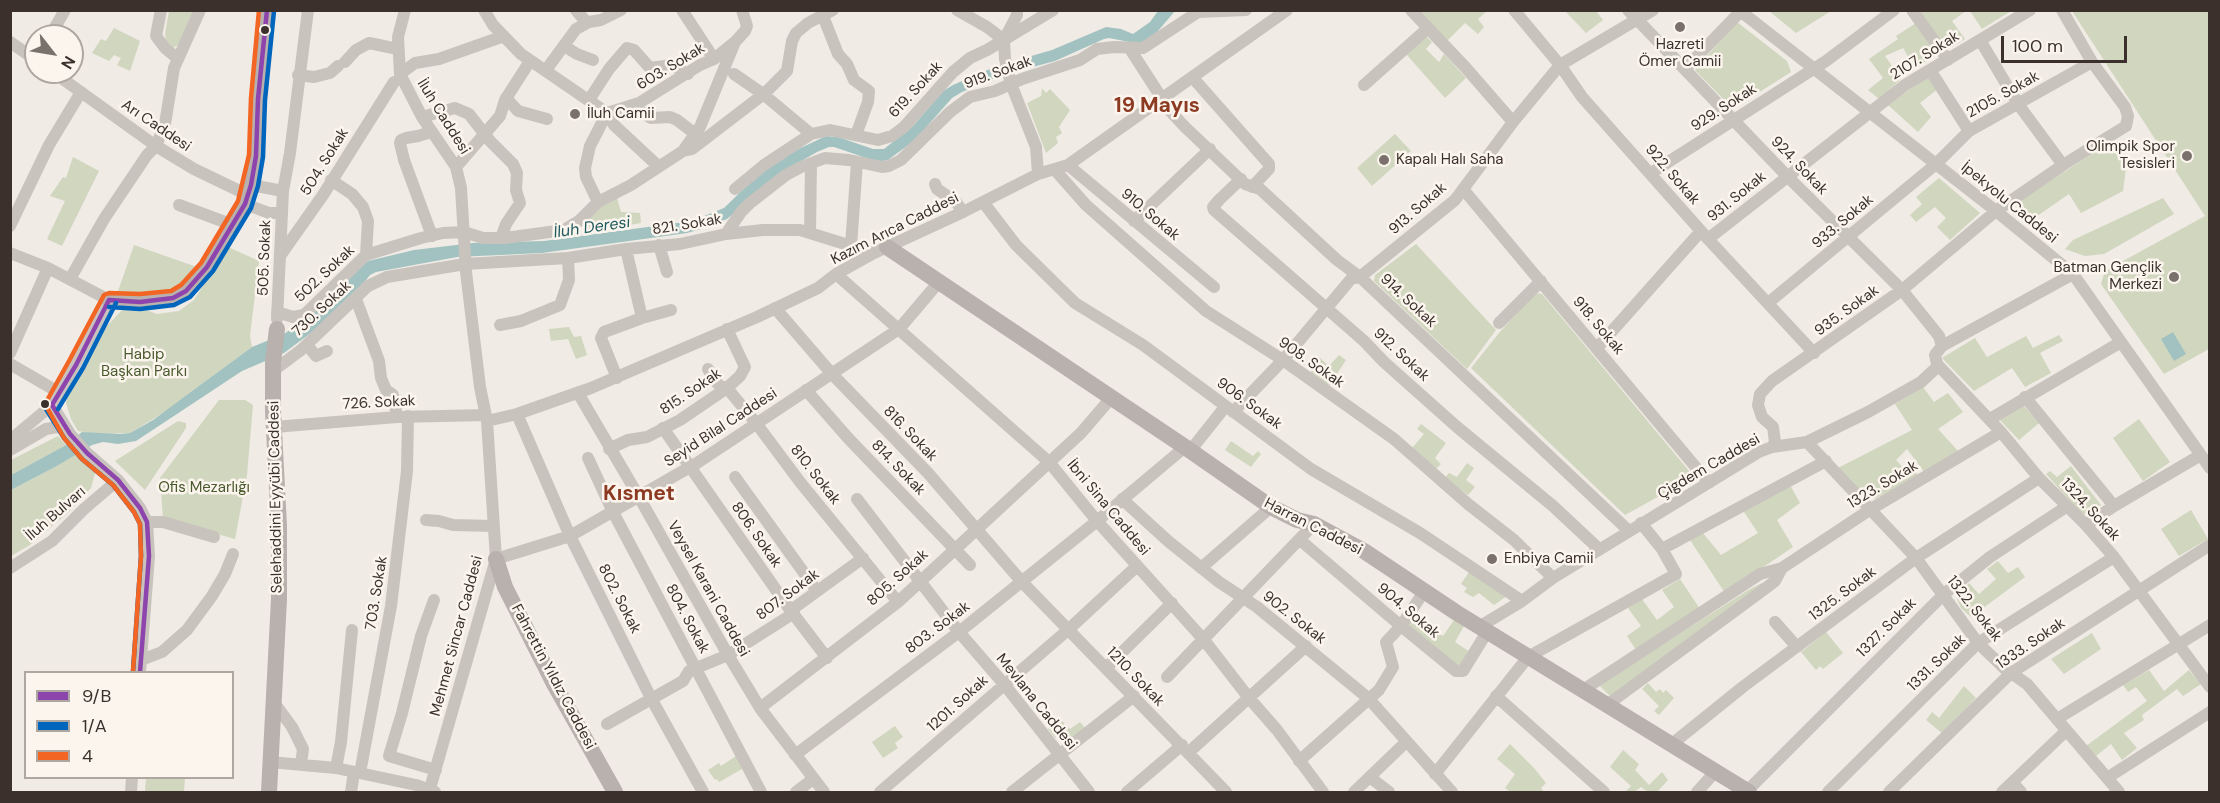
<!DOCTYPE html>
<html>
<head>
<meta charset="utf-8">
<style>
	body { margin:0 }
	#map { position:relative; width:2220px; height:803px; overflow:hidden; background:#f0ebe5; font-family:"DM Sans",sans-serif }
	canvas { display:block }
	.frame { position:absolute; inset:0; border:12px solid #3b302b; pointer-events:none }
	.legend { position:absolute; left:24px; top:671px; width:210px; height:108px; box-sizing:border-box; background:#fbf5ee; border:2px solid #aea6a0; margin:0; padding:8px 10px; list-style:none; font-size:18px; color:#3b302b }
	.legend li { display:flex; align-items:center; gap:12px; height:30px }
	.legend b { width:30px; border:2px solid #aea6a0 }
	.north { position:absolute; left:24px; top:24px; width:60px; height:60px; box-sizing:border-box; background:#fbf5ee; border:2px solid #aea6a0; border-radius:50%; rotate:121deg; font-size:16px; font-weight:700; line-height:24px; text-align:center; color:#3b302b }
	.north::after { content:''; display:block; margin:auto; width:21px; height:27px; background:#7a716c; clip-path:polygon(50% 0,100% 100%,50% 72%,0 100%) }
	.scale { position:absolute; left:2001px; top:36px; width:126px; height:27px; box-sizing:border-box; border:3px solid #3b302b; border-top:0; padding-left:8px; font-size:18px; line-height:21px; white-space:nowrap; color:#3b302b; -webkit-text-stroke:4px #fbf5ee; paint-order:stroke }
</style>
</head>
<body>
<div id="map">
<canvas width="2220" height="803"></canvas>
<div class="frame"></div>
<ul class="legend">
<li><b style="height:8px;background:#8e44ad"></b>9/B</li>
<li><b style="height:8px;background:#0065bd"></b>1/A</li>
<li><b style="height:8px;background:#f26522"></b>4</li>
</ul>
<div class="north">N</div>
<div class="scale">100 m</div>
</div>
<script>
const ctx = document.querySelector('canvas').getContext('2d');
ctx.lineJoin = 'round';
function fillPath(path, color) { ctx.fillStyle = color; ctx.fill(path, 'evenodd'); }
const shape = rows => new Path2D(rows.map(r => 'M' + r).join(''));
function trace(path, color, width, dash) { ctx.strokeStyle = color; ctx.lineWidth = width; ctx.lineCap = dash ? 'butt' : 'round'; ctx.setLineDash(dash || []); ctx.stroke(path); }
function label(font, color, halo, rows, align = 'center') {
  ctx.font = font + ' "DM Sans",sans-serif'; ctx.lineWidth = 5; ctx.setLineDash([]); ctx.textBaseline = 'middle'; ctx.strokeStyle = halo; ctx.fillStyle = color; for (const [text, x, y, turn = 0] of rows) {
    ctx.save(); ctx.translate(x, y); ctx.rotate((+turn || 0) * Math.PI / 180); ctx.textAlign = isNaN(turn) ? turn : align; if (halo) ctx.strokeText(text, 0, 0); ctx.fillText(text, 0, 0); ctx.restore();
  }
}
const green = shape([
	[169,11,195,11,178,45,173,48,166,41,165,33],
	[1416,11,1487,11,1478,19,1484,27,1478,34,1465,23,1447,41],
	[1565,11,1596,11,1603,20,1586,33],
	[1769,11,1831,11,1796,33],
	[1919,11,1966,11,1952,21,1965,39,1945,51],
	[1970,11,2011,11,1982,29],
	[2072,11,2209,11,2209,349,2164,374,2101,284,2105,271,2205,216],
	[1737,22,1787,61,1791,72,1733,109,1695,70],
	[1916,23,1937,54,1915,68,1903,48,1885,56,1901,79,1879,99,1868,90,1883,78,1869,59,1898,39,1896,36],
	[114,28,140,41,130,71,117,65,121,58,114,55,109,61,92,53,101,39,106,41],
	[1424,34,1432,42,1426,49,1439,62,1444,54,1466,78,1445,98,1406,54],
	[1930,75,1938,89,1920,103,1931,117,1918,132,1888,105],
	[1042,88,1046,93,1050,89,1070,110,1059,127,1062,133,1056,137,1058,143,1046,153,1027,103,1041,96],
	[1395,134,1411,151,1372,186,1357,168],
	[2114,139,2126,168,2123,191,2081,213,2069,194,2030,221,2017,202,2097,151,2100,154,2105,149,2103,146],
	[73,157,99,171,62,246,47,239,65,201,50,196,63,177,66,178],
	[1939,178,1980,213,1950,240,1937,227,1946,218,1935,207,1916,222,1910,215,1922,204,1916,197],
	[617,198,621,212,640,213,641,223,587,232,584,219,598,205],
	[2163,198,2174,214,2104,254,2085,256,2065,249,2073,240],
	[1416,244,1496,330,1467,369,1374,281,1375,275],
	[134,245,197,267,174,290,156,295,117,294],
	[228,247,259,261,250,336,252,347,171,408,130,433,96,434,78,431,71,419,66,403,67,397,86,360,107,326,121,311,128,308,149,311,157,314,179,311,194,300],
	[1535,293,1542,294,1694,477,1625,515,1471,368,1499,333],
	[569,327,574,337,581,336,587,355,576,359,568,339,551,341,549,329],
	[2059,335,2063,341,2040,353,2051,373,2025,387,2012,368,1974,391,1942,358,1975,338,1987,357,2026,336,2033,348],
	[1339,355,1346,360,1329,386,1310,373,1319,357,1329,366],
	[1923,387,1934,402,1948,393,1963,412,1938,429,1958,451,1925,473,1907,449,1896,460,1908,473,1914,470,1918,475,1875,499,1869,491,1864,495,1836,469,1912,430,1895,404],
	[219,400,245,400,253,405,247,475,235,539,163,519,160,478],
	[2023,405,2039,423,2019,440,2000,420],
	[2139,419,2170,462,2143,481,2113,438],
	[178,421,186,423,186,428,145,490,115,461],
	[1421,424,1446,443,1435,458,1441,464,1436,469,1412,448,1424,434,1417,429],
	[58,436,66,445,11,475,11,460],
	[1231,441,1253,456,1258,451,1261,454,1251,467,1225,450],
	[75,453,95,473,91,488,70,511,30,545,11,556,11,490,55,467],
	[1467,463,1474,468,1466,480,1475,487,1468,495,1445,478,1449,473,1457,477],
	[2071,466,2101,505,2089,514,2082,514,2046,474,2050,471,2057,477],
	[1790,485,1800,503,1777,520,1793,547,1725,593,1690,540,1703,533,1721,555,1758,533,1742,509],
	[2191,510,2208,539,2179,556,2161,529],
	[1998,561,2008,573,2018,567,2025,577,1971,617,1961,608,1957,599,1958,594,1969,583,1979,594,1996,579,1987,569],
	[1469,572,1507,596,1494,605,1479,593,1473,597,1464,592,1467,588,1461,584],
	[1680,579,1700,609,1636,650,1627,636,1641,626,1628,608,1642,599,1657,620,1674,607,1662,590],
	[1762,583,1763,585,1610,696,1599,685,1750,589],
	[1412,616,1443,636,1454,620,1464,626,1455,642,1470,652,1458,669,1405,627],
	[1826,632,1843,653,1823,669,1820,666,1816,670,1801,652],
	[2092,633,2101,649,2064,674,2051,659],
	[2149,670,2164,691,2189,670,2201,684,2183,696,2177,689,2142,715,2144,720,2124,733,2137,748,2122,760,2111,744,2096,756,2086,746,2147,701,2136,687,2128,692,2123,685],
	[1648,683,1656,692,1660,689,1663,693,1666,690,1674,698,1659,715,1654,711,1659,706,1642,689],
	[1964,686,1976,698,1943,734,1926,720,1932,712,1939,718],
	[1060,719,1070,729,1080,722,1086,729,1068,743,1060,734,1055,738,1048,729],
	[895,726,903,737,895,743,898,748,883,758,872,742],
	[1510,744,1534,768,1546,783,1541,788,1544,792,1511,792,1505,788,1515,774,1497,759],
	[1623,750,1639,764,1635,770,1649,785,1662,772,1668,780,1657,792,1648,792,1641,787,1634,792,1625,792,1631,786,1610,767],
	[736,756,744,768,719,782,717,779,715,780,708,770,719,763,721,766],
	[146,778,185,778,184,792,145,791]
]);
const water = shape([
	[1158,11,1175,11,1152,38,1140,44,1109,38,1104,39,1055,61,999,76,962,92,952,98,915,140,888,160,878,162,834,147,829,147,817,152,784,171,727,219,701,229,687,233,542,253,457,257,376,272,370,275,355,294,332,317,284,353,242,371,136,441,118,444,103,442,92,445,55,467,11,490,11,475,66,445,82,432,120,434,130,433,153,420,252,347,284,334,297,325,338,293,358,268,368,261,414,250,473,243,544,241,692,221,724,208,756,177,788,154,826,136,838,137,873,149,884,149,914,125,943,91,953,85,997,66,1052,50,1106,27,1121,29,1133,34,1150,22],
	[2173,332,2186,354,2174,361,2161,339]
]);
const minor = shape([
	[161,10,156,36,165,48,178,59],
	[405,10,398,37,400,74,422,117,456,167,461,188,466,272,480,387,487,421,496,559,429,792],
	[484,10,493,25,521,54,607,113,614,125,658,166],
	[576,10,587,23],
	[682,10,714,59],
	[957,10,987,27,1004,40],
	[1017,10,1017,15,1004,40,1005,59,1011,84,1036,147,1038,174],
	[1411,10,1466,68,1513,122],
	[1514,10,1560,65,1582,97,1708,239,1814,353],
	[1628,10,1787,176,1902,290,1939,336,1942,346],
	[1739,10,1996,211,2073,274,2210,468],
	[1912,10,1948,60],
	[823,16,838,54,847,64,854,80,869,91,868,102,856,135],
	[50,36,65,10],
	[1980,40,2018,104,2063,165],
	[10,42,36,60],
	[564,46,577,54,593,60],
	[1130,49,1170,111,1185,127,1245,184,1260,189,1337,260,1360,277,1629,531],
	[345,62,356,50,369,43,398,49],
	[1685,69,1740,12],
	[546,70,576,29,589,22,601,20,621,10],
	[1930,70,1969,131],
	[53,72,156,146,194,169,248,195],
	[400,74,415,63,439,59,504,36],
	[734,74,763,94,811,134],
	[298,75,314,77,330,73,338,66],
	[1193,78,1269,164,1269,169,1252,187],
	[1364,85,1427,29],
	[506,98,518,111,547,119],
	[589,100,609,69,627,48,634,50,650,68,672,65,688,74],
	[628,108,641,111,651,118,670,117,677,120,694,133],
	[422,117,455,108,469,114,490,141,513,164,517,173,516,190,520,203,506,224,501,238],
	[431,132,418,136,406,138,401,140,400,143,404,160,432,236],
	[683,151,700,127,735,42,745,31,747,26,742,10],
	[1068,165,1214,287],
	[456,167,500,116,505,100,530,61],
	[1055,170,1086,205,1206,311,1283,360,1394,439,1468,504,1514,540,1553,578],
	[1651,173,1826,61,1894,10],
	[1241,179,1219,200,1213,207,1214,210,1364,341,1384,362,1457,427,1553,506,1599,549],
	[331,180,352,194,363,207,368,221,366,255],
	[935,184,937,189,956,202,963,212],
	[251,185,283,191],
	[735,189,764,165,811,134,830,130,878,140,892,136,904,127,953,72,970,58,987,50,1053,10],
	[1463,189,1709,483],
	[598,202,586,177,585,168,590,146,607,113,639,103,700,65,714,59,735,42],
	[983,202,1016,245,1075,303,1143,345,1311,469,1420,533,1522,601],
	[245,204,269,213,281,213],
	[179,205,233,225],
	[1134,221,1210,149],
	[10,226,49,145,81,92],
	[810,233,811,163],
	[726,234,741,212,750,203,786,175,801,167,825,158,849,160,882,167,889,166,901,160,950,112,970,97,995,91,1022,79,1080,60,1097,49,1114,47,1143,48,1198,12,1246,10],
	[1708,239,1905,85,2030,10],
	[659,245,667,272],
	[851,246,857,162],
	[626,249,642,318],
	[10,253,48,268,109,300,60,393,52,405,10,440],
	[280,256,323,195,394,82],
	[836,274,1049,462,1097,521,1204,640,1249,698,1277,730,1323,792],
	[70,279,104,219,147,155,156,146,165,124,174,68,200,10],
	[356,299,379,361,381,378,386,390,393,395,397,417],
	[1768,303,1936,164,1969,131,2092,62],
	[775,308,832,374,928,473,1022,582,1226,792],
	[277,312,293,317,304,315,366,255,421,238,443,233,464,232,483,238,505,238,564,230,579,221,598,202,631,185,683,151,692,149,765,93,787,71,792,41,796,33,808,23,833,10],
	[277,319,283,191,290,153,308,10],
	[1499,323,1541,281],
	[500,325,521,321,560,305,569,280,568,258],
	[307,345,316,356,327,351],
	[1597,348,1701,231],
	[10,353,48,268],
	[10,364,60,393],
	[1937,364,2001,432,2039,478,2086,525,2114,557,2210,687],
	[708,369,715,381,720,386,727,388,756,423,800,482,898,602],
	[273,371,301,350,368,286,387,277,465,264,568,258,626,249,680,244,726,234,763,230,800,230,874,253],
	[617,378,601,338,604,332,642,318,671,310],
	[806,390,848,438,970,565],
	[578,393,639,497,728,655,760,708,824,792],
	[2025,397,2114,506],
	[52,405,70,434,87,453,118,480,140,508,147,522,149,556,140,672],
	[1233,412,1283,360,1351,279,1360,277,1455,200,1513,122,1560,65,1653,10],
	[517,414,570,536,652,700,703,792],
	[1990,419,2121,342],
	[487,421,517,414,591,388,757,317,818,288,836,274,874,253,963,212,1038,174,1068,165,1287,10],
	[274,427,397,417,486,415],
	[663,428,788,607,827,658],
	[1807,442,1916,558,1978,643,2004,668,2027,684,2119,792],
	[1772,447,1775,442,1773,427,1762,417,1758,405,1760,394,1772,381,1902,290,1996,211,2063,165,2126,126,2128,116,2125,107,2092,62,2062,10],
	[609,449,628,440,647,437,680,420,727,388,740,376,745,367,727,329],
	[10,450,46,429,64,426],
	[1190,451,1225,407],
	[588,458,613,512,761,792],
	[735,477,817,591],
	[857,499,959,632,1004,684,1089,792],
	[1122,499,1168,541,1219,582,1257,607,1368,698,1452,792],
	[426,520,439,521,453,525,493,526],
	[147,522,163,522,214,537],
	[2086,525,2114,506,2199,456],
	[1300,540,1401,626,1456,671,1463,671,1487,632],
	[1662,549,1826,461],
	[496,559,570,536,697,463,899,329,938,283],
	[10,568,52,541,84,509,118,480],
	[1201,568,1271,507],
	[434,600,421,636,402,713,389,756,436,770],
	[1775,622,1797,647],
	[1479,627,1522,601,1553,578,1759,452,1772,447,1807,442,1868,412,1921,382,1936,368,1937,364,1935,355,1942,346,2073,274],
	[141,660,162,652,187,630,212,596,225,574,233,554],
	[1106,668,1172,603],
	[1167,677,1314,524],
	[1583,690,1760,574,1782,568,1871,509,2001,432],
	[1496,696,1604,792],
	[273,705,278,708,292,727,303,749,301,764],
	[1607,705,1762,591,1775,581,1782,568],
	[760,708,898,602,1081,433,1111,398],
	[2057,719,2210,625],
	[607,724,683,681,689,671,728,655,794,613,794,608,863,558],
	[1672,744,1744,686,1916,558,2039,478],
	[1189,752,1306,646],
	[795,755,959,632,1097,521,1185,447],
	[1299,761,1379,690,1393,667,1386,642,1401,626,1425,590],
	[270,762,336,768,416,785,435,792],
	[336,768,341,742,352,630],
	[360,773,391,606,407,471,408,416],
	[1435,774,1528,657,1676,574,1662,549,1641,523],
	[1371,778,1389,792],
	[2107,778,2210,712],
	[2013,783,2021,792],
	[1747,791,1944,594,1990,557,2066,507],
	[131,792,132,778],
	[351,792,354,772],
	[796,792,813,779],
	[880,792,1069,629,1137,566],
	[1012,792,1134,696],
	[1127,792,1182,745],
	[1354,792,1406,742],
	[1697,792,1715,772],
	[1828,792,1978,643,2114,557],
	[1889,792,2011,673,2210,545],
	[2002,792,2066,731]
]);
const major = shape([
	[887,247,1185,447,1271,507,1297,520,1314,524,1364,551,1457,613,1749,792],
	[109,300,140,302,156,300,173,298,186,291,207,267,245,204,251,185,256,156,258,99,267,10],
	[496,559,505,587,553,682,615,792],
	[269,792,279,599,279,526,273,411,273,362,277,329]
]);
const bus1 = shape([
	[109,300,140,302,173,298,186,291,207,267,245,204,251,185,256,156,258,99,267,10],
	[52,405,70,434,87,453,118,480,140,508,147,522,149,556,140,672],
	[52,405,76,365,109,300]
]);
const bus2 = shape([
	[109,307,140,309,174,305,190,297,213,271,251,208,258,186,263,157,265,100,274,11],
	[46,409,64,438,82,459,113,485,134,512,140,524,141,556,133,671],
	[58,409,83,368,116,303]
]);
const bus3 = shape([
	[133,671,141,556,140,524,134,512,113,485,82,459,64,438,45,404,69,361,104,295,109,293,140,294,171,291,181,285,201,263,238,201,249,155,251,98,259,10]
]);
const markers = [
	[1680,27,6,"#7a716c"],
	[265,30,5,"#3b302b"],
	[575,114,6,"#7a716c"],
	[2187,156,6,"#7a716c"],
	[1384,160,6,"#7a716c"],
	[2174,277,6,"#7a716c"],
	[45,404,5,"#3b302b"],
	[1492,559,6,"#7a716c"]
];
const poiNames = [
	["Hazreti",1680,45,"center"],
	["Ömer Camii",1680,62,"center"],
	["İluh Camii",587,114],
	["Olimpik Spor",2175,147,"right"],
	["Tesisleri",2175,164,"right"],
	["Kapalı Halı Saha",1396,160],
	["Batman Gençlik",2162,268,"right"],
	["Merkezi",2162,285,"right"],
	["Enbiya Camii",1504,559]
];
const streetNames = [
	["2107. Sokak",1925,56,-32],
	["603. Sokak",671,67,-31],
	["919. Sokak",998,73,-20],
	["619. Sokak",916,90,-47],
	["2105. Sokak",2003,95,-29],
	["929. Sokak",1724,108,-33],
	["İluh Caddesi",443,117,58],
	["Arı Caddesi",156,126,34],
	["504. Sokak",325,162,-58],
	["924. Sokak",1799,166,46],
	["922. Sokak",1672,175,49],
	["931. Sokak",1737,197,-39],
	["İpekyolu Caddesi",2009,203,39],
	["913. Sokak",1418,209,-41],
	["910. Sokak",1150,215,40],
	["933. Sokak",1843,222,-40],
	["821. Sokak",687,225,-9],
	["Kazım Arıca Caddesi",895,229,-27],
	["505. Sokak",265,258,-88],
	["502. Sokak",325,274,-43],
	["914. Sokak",1408,301,43],
	["730. Sokak",322,309,-43],
	["935. Sokak",1847,311,-36],
	["918. Sokak",1598,326,50],
	["912. Sokak",1401,355,43],
	["908. Sokak",1311,363,35],
	["815. Sokak",691,392,-34],
	["726. Sokak",379,403,-3],
	["906. Sokak",1249,404,36],
	["Seyid Bilal Caddesi",721,428,-33],
	["816. Sokak",910,434,46],
	["Çigdem Caddesi",1709,467,-30],
	["814. Sokak",898,468,46],
	["810. Sokak",815,475,52],
	["1323. Sokak",1883,485,-31],
	["Selehaddini Eyyübi Caddesi",276,497,-91],
	["İbni Sina Caddesi",1108,508,50],
	["1324. Sokak",2090,510,47],
	["İluh Bulvarı",56,514,-41],
	["Harran Caddesi",1313,527,27],
	["806. Sokak",756,535,55],
	["805. Sokak",898,578,-42],
	["Veysel Karani Caddesi",708,589,61],
	["703. Sokak",377,593,-81],
	["1325. Sokak",1843,594,-37],
	["807. Sokak",788,595,-37],
	["802. Sokak",619,599,63],
	["1322. Sokak",1974,609,52],
	["904. Sokak",1408,611,40],
	["902. Sokak",1294,618,38],
	["804. Sokak",687,619,62],
	["803. Sokak",938,628,-37],
	["1327. Sokak",1887,628,-45],
	["Mehmet Sincar Caddesi",457,636,-75],
	["1333. Sokak",2031,644,-34],
	["1331. Sokak",1937,663,-44],
	["Fahrettin Yıldız Caddesi",553,677,62],
	["1210. Sokak",1135,677,46],
	["Mevlana Caddesi",1036,702,51],
	["1201. Sokak",958,704,-42]
];
const parkNames = [
	["Habip",144,355],
	["Başkan Parkı",144,372],
	["Ofis Mezarlığı",204,488]
];
const waterNames = [
	["İluh Deresi",592,228,-8]
];
const districtNames = [
	["19 Mayıs",1157,106],
	["Kısmet",639,494]
];
fillPath(green, '#d1d6bf');
fillPath(water, '#a1c2c1');
trace(minor, '#c9c3be', 12);
trace(major, '#b8b1ad', 16);
trace(bus1, '#8e44ad', 4.5);
trace(bus2, '#0065bd', 4.5);
trace(bus3, '#f26522', 4.5);
for (const [x, y, r, color] of markers) { const dot = new Path2D(); dot.arc(x, y, r, 0, 2 * Math.PI); ctx.fillStyle = color; ctx.fill(dot); trace(dot, '#fbf5ee', 2); }
label('15px', '#3b302b', '#fbf5ee', poiNames, 'left');
label('15px', '#3b302b', '#fbf5ee', streetNames);
label('15px', '#4a5a2e', '#fbf5ee', parkNames);
label('italic 16px', '#1f5a5e', '#fbf5ee', waterNames);
label('bold 21px', '#8c3b22', '#fbf5ee', districtNames);
</script>
</body>
</html>
